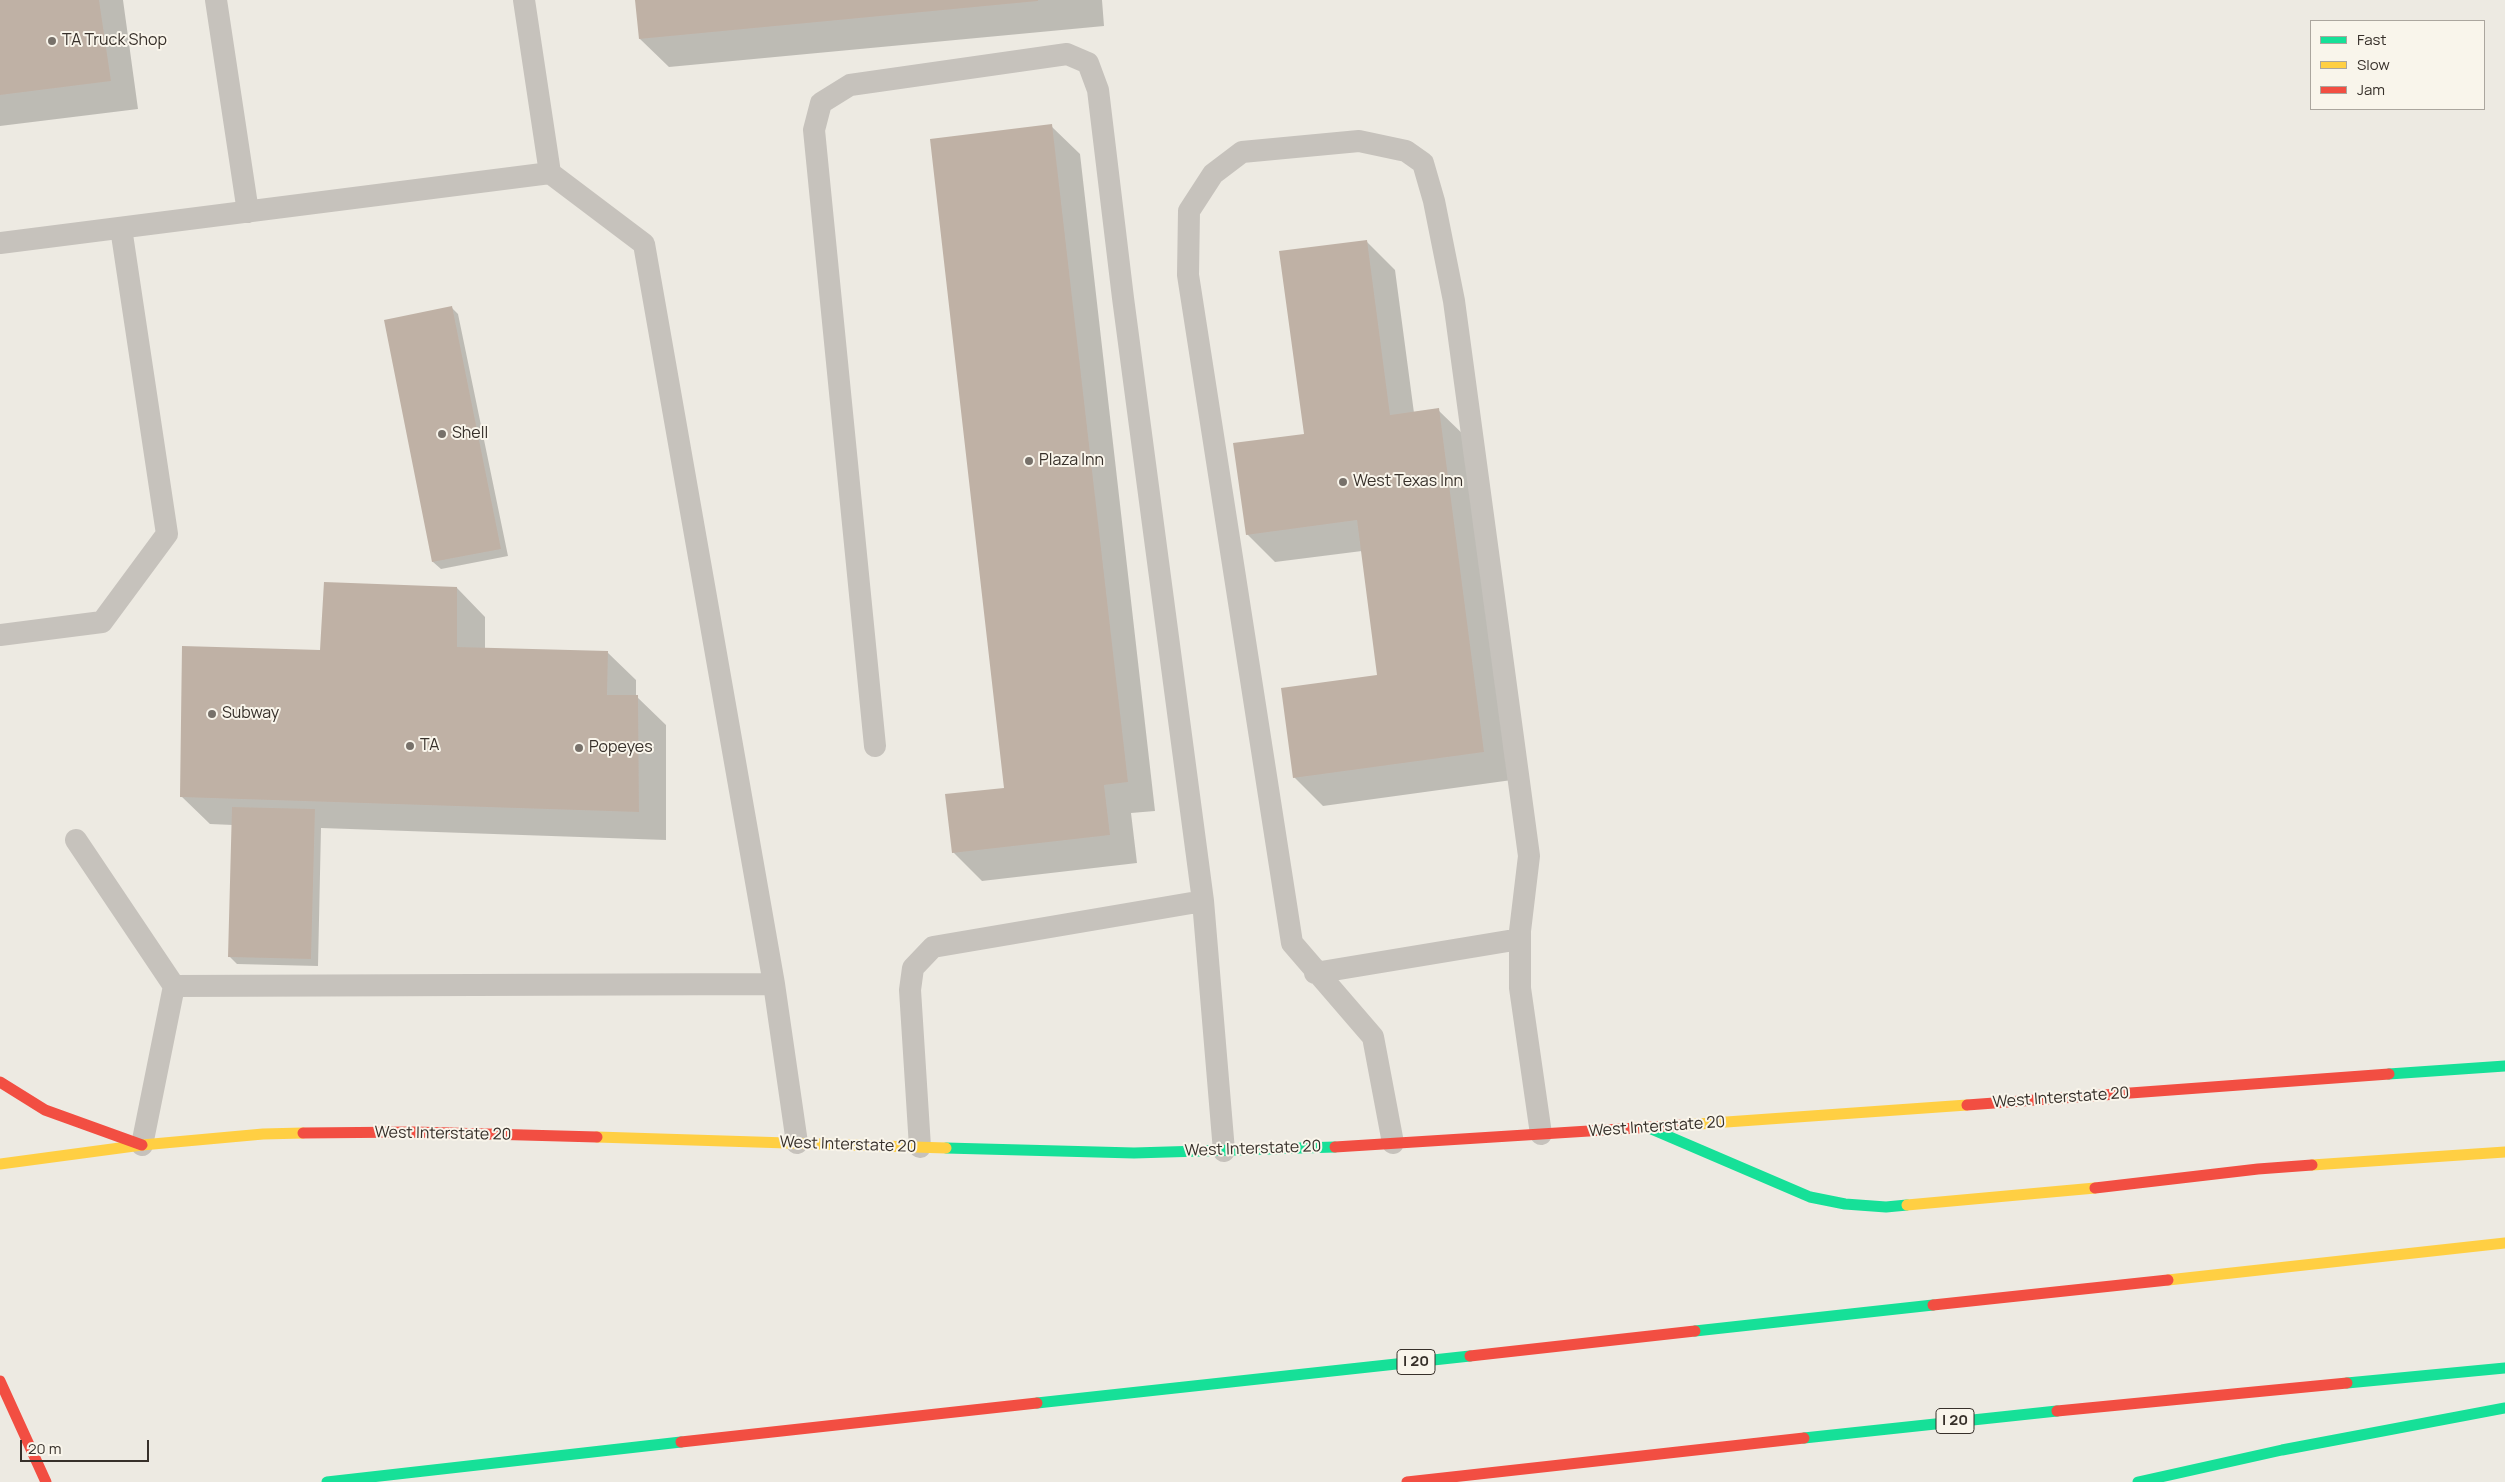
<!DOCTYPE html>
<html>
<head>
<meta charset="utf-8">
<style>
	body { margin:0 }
	#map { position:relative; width:2505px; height:1482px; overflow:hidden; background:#edeae2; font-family:Manrope,sans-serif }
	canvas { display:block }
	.legend { position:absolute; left:2310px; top:20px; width:175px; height:90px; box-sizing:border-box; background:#f9f5eb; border:1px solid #aba69e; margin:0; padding:6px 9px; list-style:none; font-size:15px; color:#37302a }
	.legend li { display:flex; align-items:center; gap:10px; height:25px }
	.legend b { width:25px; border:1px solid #aba69e }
	.scale { position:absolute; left:20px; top:1440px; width:129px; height:22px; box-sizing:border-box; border:2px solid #37302a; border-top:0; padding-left:6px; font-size:15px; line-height:18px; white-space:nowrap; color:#37302a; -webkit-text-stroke:4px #f9f5eb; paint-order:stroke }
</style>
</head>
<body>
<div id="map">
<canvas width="2505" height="1482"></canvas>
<ul class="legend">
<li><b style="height:6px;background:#16e098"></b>Fast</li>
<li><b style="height:6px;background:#ffcf43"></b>Slow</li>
<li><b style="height:6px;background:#f24e42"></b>Jam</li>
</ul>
<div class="scale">20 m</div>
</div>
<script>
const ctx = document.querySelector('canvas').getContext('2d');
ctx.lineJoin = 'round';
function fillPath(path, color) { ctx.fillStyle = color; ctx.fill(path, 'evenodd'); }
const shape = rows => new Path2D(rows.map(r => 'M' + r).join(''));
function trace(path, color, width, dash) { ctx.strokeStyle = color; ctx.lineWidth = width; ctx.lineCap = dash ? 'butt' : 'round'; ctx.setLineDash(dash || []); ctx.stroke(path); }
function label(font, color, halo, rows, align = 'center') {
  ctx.font = font + ' Manrope,sans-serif'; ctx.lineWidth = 4; ctx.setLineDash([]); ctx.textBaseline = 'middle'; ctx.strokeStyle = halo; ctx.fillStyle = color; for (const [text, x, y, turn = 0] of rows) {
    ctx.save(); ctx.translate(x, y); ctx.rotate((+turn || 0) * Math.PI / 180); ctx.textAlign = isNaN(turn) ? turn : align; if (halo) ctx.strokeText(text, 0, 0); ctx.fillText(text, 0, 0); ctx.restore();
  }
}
const shadow = shape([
	[0,0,123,0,138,109,0,126],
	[637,0,1102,0,1104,26,669,67,640,39],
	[1051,126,1080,154,1155,811,1131,813,1137,863,982,881,953,852,1005,789],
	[1366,241,1395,270,1414,413,1438,410,1467,438,1512,780,1323,806,1294,777,1379,677,1362,551,1275,562,1247,534,1305,435],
	[451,307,458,314,508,556,441,569,433,562],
	[457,588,485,617,485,649,607,652,636,680,636,696,666,725,666,840,321,828,318,966,237,964,230,957,233,825,210,824,181,796,322,651]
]);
const building = shape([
	[0,0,99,0,111,81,0,95],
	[635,0,1038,0,1038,1,639,39],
	[1052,124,1128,782,1104,785,1110,835,952,853,945,794,1004,788,930,139],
	[1367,240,1390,415,1439,408,1484,752,1293,778,1281,688,1377,675,1357,520,1246,535,1233,443,1304,434,1279,251],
	[452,306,501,549,432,562,384,320],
	[324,582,457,587,457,647,608,651,607,695,638,695,639,812,180,797,182,646,320,650],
	[232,807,315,809,311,959,228,957]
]);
const lane = shape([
	[216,0,248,212],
	[524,0,550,173,644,244,774,984,797,1143],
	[0,243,550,173],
	[0,635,102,622,167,534,121,228],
	[875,746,814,130,821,103,850,85,1067,54,1088,63,1098,90,1123,298,1203,901,1224,1151],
	[76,840,174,986],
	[1315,973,1520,939],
	[1393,1143,1373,1037,1292,943,1188,275,1189,211,1213,174,1242,152,1359,141,1406,151,1423,163,1434,201,1454,301,1529,856,1520,931,1520,988,1541,1134],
	[142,1145,174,986,774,984],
	[920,1147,910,990,913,968,933,947,1203,901]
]);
const fast = shape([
	[2389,1074,2505,1066],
	[1649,1128,1810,1197,1845,1204,1886,1207,1907,1205],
	[946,1148,1134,1153,1335,1147],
	[1695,1331,1933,1305],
	[2347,1383,2505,1368],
	[1037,1403,1470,1356],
	[1804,1438,2057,1411],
	[327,1482,681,1442],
	[2138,1482,2282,1450,2505,1408]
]);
const slow = shape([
	[1684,1125,1967,1105],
	[597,1137,946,1148],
	[0,1164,142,1145,263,1134,303,1133],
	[2312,1165,2505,1152],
	[1907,1205,2095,1188],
	[2168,1280,2505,1243]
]);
const jam = shape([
	[0,1082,45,1110,142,1145],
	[1967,1105,2389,1074],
	[303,1133,414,1132,597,1137],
	[1335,1147,1684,1125],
	[2095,1188,2258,1169,2312,1165],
	[1933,1305,2168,1280],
	[1470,1356,1695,1331],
	[0,1381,46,1482],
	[2057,1411,2347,1383],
	[681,1442,1037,1403],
	[1407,1482,1804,1438]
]);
const markers = [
	[52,41,5,"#77716a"],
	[442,434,5,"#77716a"],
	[1029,461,5,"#77716a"],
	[1343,482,5,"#77716a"],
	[212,714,5,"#77716a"],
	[410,746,5,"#77716a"],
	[579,748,5,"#77716a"]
];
const shields = [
	[1416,1362,38],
	[1955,1421,38]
];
const shieldNames = [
	["I 20",1416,1362],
	["I 20",1955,1421]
];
const poiNames = [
	["TA Truck Shop",62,41],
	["Shell",452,434],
	["Plaza Inn",1039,461],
	["West Texas Inn",1353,482],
	["Subway",222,714],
	["TA",420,746],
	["Popeyes",589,748]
];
const streetNames = [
	["West Interstate 20",2061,1098,-4],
	["West Interstate 20",1657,1127,-4],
	["West Interstate 20",443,1134,1],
	["West Interstate 20",848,1145,2],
	["West Interstate 20",1253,1149,-2]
];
fillPath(shadow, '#0003');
fillPath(building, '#bfb1a5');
trace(lane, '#c6c2bc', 22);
trace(fast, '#16e098', 11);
trace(slow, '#ffcf43', 11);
trace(jam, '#f24e42', 11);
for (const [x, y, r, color] of markers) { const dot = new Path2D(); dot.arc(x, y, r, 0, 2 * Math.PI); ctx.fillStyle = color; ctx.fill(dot); trace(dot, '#f9f5eb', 2); }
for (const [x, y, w] of shields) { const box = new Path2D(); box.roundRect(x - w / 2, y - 12.5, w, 25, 4); ctx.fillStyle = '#f9f5eb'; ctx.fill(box); trace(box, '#37302a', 1); }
label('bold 15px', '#37302a', null, shieldNames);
label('16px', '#37302a', '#f9f5eb', poiNames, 'left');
label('16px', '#37302a', '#f9f5eb', streetNames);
</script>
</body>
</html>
